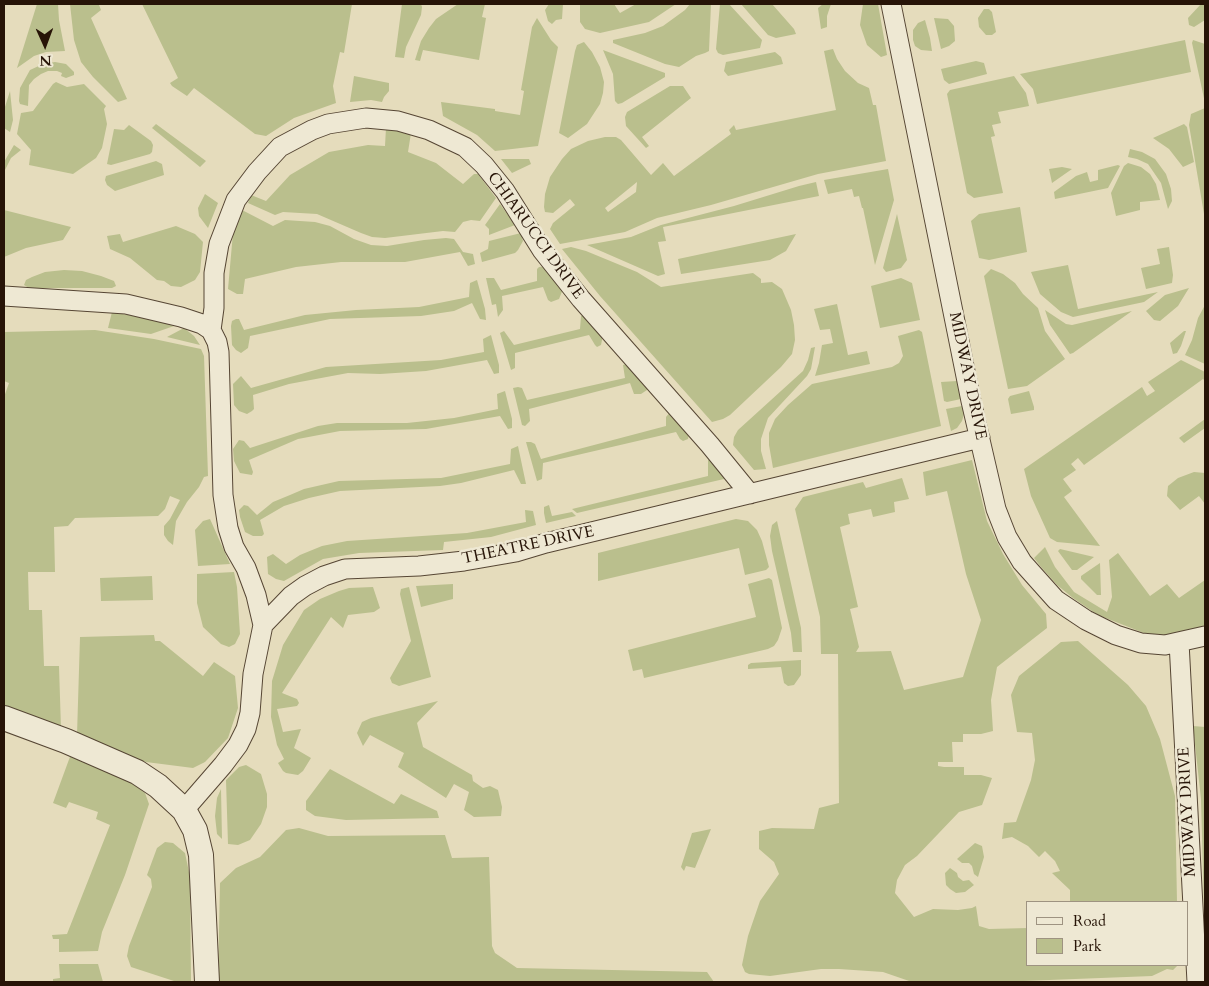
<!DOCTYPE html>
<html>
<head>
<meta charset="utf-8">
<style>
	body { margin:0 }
	#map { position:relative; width:1209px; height:986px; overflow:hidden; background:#e5dcbc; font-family:Cardo,serif }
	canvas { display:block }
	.frame { position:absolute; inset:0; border:5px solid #271407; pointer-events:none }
	.legend { position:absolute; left:1026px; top:901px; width:162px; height:65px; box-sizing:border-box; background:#eee8d3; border:1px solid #9e9381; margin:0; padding:6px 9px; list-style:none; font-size:15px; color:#271407 }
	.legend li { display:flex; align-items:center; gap:10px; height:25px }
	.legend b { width:25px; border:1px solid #9e9381 }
	.north { position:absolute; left:20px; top:20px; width:50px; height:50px; -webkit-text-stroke:4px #eee8d3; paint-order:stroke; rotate:178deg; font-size:14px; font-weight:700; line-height:20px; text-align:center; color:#271407 }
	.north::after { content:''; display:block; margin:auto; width:18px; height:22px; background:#271407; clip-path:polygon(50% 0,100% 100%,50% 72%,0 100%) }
</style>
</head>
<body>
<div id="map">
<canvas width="1209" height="986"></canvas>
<div class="frame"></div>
<ul class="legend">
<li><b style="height:6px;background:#eee8d3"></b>Road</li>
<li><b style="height:14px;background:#babf8d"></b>Park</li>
</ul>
<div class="north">N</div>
</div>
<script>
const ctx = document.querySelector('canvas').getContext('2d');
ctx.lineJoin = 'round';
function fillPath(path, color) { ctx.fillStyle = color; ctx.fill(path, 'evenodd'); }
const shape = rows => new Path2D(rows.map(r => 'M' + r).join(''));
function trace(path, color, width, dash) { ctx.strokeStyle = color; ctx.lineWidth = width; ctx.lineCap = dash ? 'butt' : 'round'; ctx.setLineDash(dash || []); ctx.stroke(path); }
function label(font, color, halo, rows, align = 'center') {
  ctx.font = font + ' Cardo,serif'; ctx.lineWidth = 5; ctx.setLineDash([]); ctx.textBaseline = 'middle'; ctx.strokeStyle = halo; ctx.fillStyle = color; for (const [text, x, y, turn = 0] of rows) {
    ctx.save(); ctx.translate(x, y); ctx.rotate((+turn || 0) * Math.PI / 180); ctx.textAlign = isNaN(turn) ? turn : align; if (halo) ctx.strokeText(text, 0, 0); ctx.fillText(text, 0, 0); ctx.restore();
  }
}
const green = shape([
	[37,4,58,4,59,20,65,51,46,52,34,56,17,68],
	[70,4,101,4,99,5,101,10,91,18,127,99,118,102,93,77,81,62,74,40],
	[142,4,352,4,344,53,340,52,333,86,336,103,294,118,266,136,255,134,194,88,187,96,172,86,170,83,178,78],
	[402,4,421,4,422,7,421,15,406,47,404,58,395,57],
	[458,4,485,4,482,17,486,18,479,60,423,50,420,61,415,60,421,41,429,28,436,19],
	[549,4,563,4,562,19,556,20,552,24,548,21,545,10],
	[580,4,614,4,620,13,636,4,676,4,649,22,600,33,585,29,580,22],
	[690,4,711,4,709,51,705,53,696,56,679,67,665,64,613,43,613,40,645,33,663,26,685,10],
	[720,4,729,4,762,40,760,48,723,55,718,53,716,49],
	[741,4,772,4,794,29,796,34,776,38,768,35],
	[823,4,831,4,827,16,827,27,821,29,818,8],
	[863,4,878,4,887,55,881,57,867,45,860,25],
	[1201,4,1205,5,1205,20,1194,27,1189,25,1188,18],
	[984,9,989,9,992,12,996,32,992,35,986,35,979,27,978,18],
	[537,18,551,40,558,47,538,146,495,151,477,135,443,116,441,102,495,109,495,111,520,115,524,91,521,90,532,27],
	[934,18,948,19,954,26,955,41,949,46,941,49],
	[925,20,930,38,932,51,921,50,915,46,913,40,913,30,918,23],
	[1185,40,1191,72,1037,104,1033,89,1020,74],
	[1193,40,1205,44,1205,103,1192,43],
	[584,42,592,52,600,67,604,82,603,93,600,104,587,124,568,138,559,133,575,51,577,45],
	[833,49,837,59,845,71,858,83,869,88,873,105,876,105,886,161,818,174,711,205,657,218,625,232,560,244,550,229,553,223,575,205,570,199,553,213,545,212,544,207,545,194,550,177,562,159,571,149,588,141,605,137,616,137,621,140,651,175,663,163,674,176,731,134,729,130,734,125,736,130,836,110,824,51],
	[637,182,636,192,608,212,605,208],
	[603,50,665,73,665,77,622,103,618,104,615,101,613,74],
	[775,52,781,57,783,64,728,76,724,71,726,62],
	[976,61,984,63,987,74,949,84,944,80,941,69],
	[55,62,66,64,74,72,74,75,66,78,61,76,62,73,57,71,48,71,41,74,34,79,29,85,28,106,20,104,19,101,20,88,30,70,43,64],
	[354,76,389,83,389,91,384,97,382,102,371,100,350,102],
	[1014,76,1026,93,1029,106,998,112,1001,123,992,125,995,136,991,137,1003,193,974,198,967,193,947,94,950,90],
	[56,82,67,87,84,84,106,106,104,109,107,124,102,148,96,158,73,174,29,165,31,150,17,134,21,113,33,111,53,84],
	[670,86,683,86,691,98,642,137,649,146,646,148,626,126,625,117,627,112],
	[10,91,13,120,10,132,4,128,4,110],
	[1205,108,1205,220,1189,125,1191,114],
	[156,124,206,161,200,167,152,128],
	[1184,124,1187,127,1194,162,1183,167,1169,149,1153,138],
	[129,125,151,141,153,145,152,152,150,154,111,165,107,164,114,129,124,130],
	[386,128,411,133,408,152,436,163,463,184,474,174,478,174,496,198,480,221,471,220,463,222,455,232,443,231,385,238,372,237,361,233,317,214,283,212,275,215,248,203,251,195,266,201,290,175,329,152,368,145,385,146],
	[14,145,21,150,11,158,4,172,4,162],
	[1130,149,1142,152,1155,159,1166,174,1171,189,1172,201,1168,209,1161,183,1148,164,1137,159,1128,157],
	[529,159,531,164,512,173,501,159],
	[156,161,162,164,164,175,115,191,107,185,105,180,106,176],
	[1128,163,1141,167,1150,174,1156,184,1160,200,1140,202,1140,210,1116,216,1111,193,1124,166],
	[1118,165,1120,166,1108,188,1055,199,1054,192,1076,176,1087,172,1090,182,1098,180,1098,170],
	[1062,167,1072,169,1052,183,1049,169],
	[888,169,894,200,875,265,863,208,862,208,859,196,854,197,852,189,828,194,824,180],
	[816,182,819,196,663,227,666,241,658,242,665,274,658,276,587,245,631,237,661,225,734,206,799,186],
	[205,194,218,203,208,228,199,216,198,208],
	[500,204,515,225,489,235,489,229,485,225],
	[1020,207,1027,252,989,260,979,258,971,221,979,214],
	[4,210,71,227,63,240,26,248,4,257],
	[242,210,273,226,285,220,315,222,330,226,354,239,371,245,387,246,424,240,446,238,454,239,463,252,473,254,475,264,468,266,460,252,405,262,341,262,296,267,245,279,243,294,237,294,228,289,233,233],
	[897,214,907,260,901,268,886,272,883,268],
	[176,226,195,234,203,242,200,272,195,280,181,287,171,286,164,281,157,280,130,258,110,249,107,236,120,234,123,242],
	[521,233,523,241,518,250,515,253,482,262,480,253,488,249,489,241],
	[796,234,786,251,770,260,681,274,678,259],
	[571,247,586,251,637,272,661,287,753,273,761,279,761,283,772,282,782,289,791,310,794,325,795,340,792,354,781,367,730,415,723,419,712,422,600,296,562,249],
	[1169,247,1173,275,1172,283,1146,289,1141,268,1160,264,1157,249],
	[1068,265,1078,309,1158,292,1144,302,1073,317,1061,312,1040,294,1031,272],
	[547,266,563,289,559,299,551,302,548,300,543,287,502,296,503,310,498,317,496,304,492,305,486,278,494,278,501,290,537,281,537,269,539,267],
	[991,269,1003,274,1015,283,1023,294,1038,308,1045,331,1065,359,1027,386,1008,389,984,276],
	[64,270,82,271,101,276,114,281,116,286,112,288,29,288,24,285,26,280,32,277,45,272],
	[901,278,912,283,920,320,880,328,871,286],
	[477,280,485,309,486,320,480,319,472,303,454,311,421,316,330,319,250,336,248,348,241,353,236,350,232,345,231,326,232,321,236,319,239,319,244,330,305,315,356,310,419,307,469,297,470,283],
	[1189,288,1178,306,1160,321,1154,320,1146,311,1165,295],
	[837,304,848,355,867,351,870,364,815,376,819,363,822,345,833,343,830,329,820,330,814,309],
	[1205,305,1205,364,1185,355,1192,340,1198,318],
	[1045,310,1066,324,1072,325,1132,311,1073,353,1070,354,1050,325],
	[112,312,154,320,174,326,151,334,108,328],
	[588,313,604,330,601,345,597,347,595,345,589,335,515,353,515,368,511,370,500,333,504,331,514,345,580,329,581,316],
	[184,328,194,336,200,345,167,337],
	[95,330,154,339,201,349,204,356,208,476,204,477,199,487,187,502,176,521,173,545,168,541,164,535,164,526,170,519,180,500,170,496,165,509,158,516,75,518,68,526,54,527,55,572,28,572,29,610,42,610,44,666,59,666,61,729,4,709,4,397,9,383,4,381,4,332],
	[919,330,922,332,941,426,773,468,769,445,769,433,775,419,788,405,812,384,892,367,899,363,903,356,898,336],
	[1184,331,1186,331,1181,346,1177,353,1173,354,1170,343],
	[491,335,499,365,499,373,494,374,487,360,426,371,380,374,348,373,289,384,253,395,254,409,252,411,247,414,239,411,234,405,233,384,241,376,251,388,326,367,441,360,484,352,483,339],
	[815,347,811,369,807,376,768,418,761,439,761,451,766,469,754,470,733,445,734,437,738,430,803,371,808,360,811,348],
	[1181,360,1205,372,1205,381,1203,379,1084,465,1078,458,1071,464,1076,470,1063,479,1072,491,1064,497,1100,546,1057,542,1050,538,1031,496,1024,469,1142,387,1147,396,1155,391,1148,382],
	[626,364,635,366,647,384,647,390,641,394,634,394,630,383,529,409,530,421,525,426,522,425,513,388,518,387,522,388,527,400,625,378,623,365],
	[957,381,961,399,947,402,944,401,941,382],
	[505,391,512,419,512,428,508,429,500,416,426,429,340,431,298,439,249,460,253,472,252,475,240,473,234,461,233,449,239,440,244,441,250,448,318,426,337,423,407,423,454,418,498,409,497,394],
	[1029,391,1034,407,1034,410,1011,414,1008,399,1010,396],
	[962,406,964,414,962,421,957,428,951,431,946,409],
	[671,411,690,429,688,439,683,441,680,439,676,432,543,463,542,479,537,481,526,442,531,442,535,444,541,459,666,426,666,417],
	[1205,419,1205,428,1184,443,1179,438],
	[518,446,526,484,521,484,514,470,461,483,440,486,340,491,309,498,284,506,260,520,264,534,262,536,253,536,245,532,240,517,239,510,244,505,248,506,257,515,273,502,290,495,304,489,339,481,441,478,510,464,511,449],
	[711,459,725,475,724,479,577,513,572,509,708,476,708,460],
	[972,460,987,521,1003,554,1022,585,1046,614,1047,628,997,667,991,700,993,731,981,734,963,734,963,742,952,742,953,762,938,762,938,766,944,767,964,767,964,775,981,775,992,778,982,805,959,812,917,856,905,865,897,880,895,893,914,917,933,909,958,910,972,908,976,906,979,926,989,929,1028,928,1028,965,1178,965,1173,970,1167,969,1152,976,998,982,912,982,883,972,839,969,821,969,770,976,749,974,745,972,742,965,748,936,760,901,779,874,774,862,759,849,759,831,772,828,814,829,819,808,839,803,838,654,821,654,820,617,795,509,803,497,863,482,866,488,902,478,909,499,894,502,895,512,873,517,871,509,848,514,850,524,840,527,858,607,850,609,859,647,856,652,891,651,904,690,963,677,981,620,966,574,947,491,926,496,923,472],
	[1194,472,1205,473,1205,504,1199,496,1180,510,1167,496,1168,486,1178,478],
	[549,505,552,516,572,512,576,516,546,523,544,513,544,507],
	[525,510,533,511,536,525,491,537,444,542,443,550,359,553,323,559,284,581,276,579,268,574,267,557,273,554,286,564,300,555,322,546,347,541,467,533,526,522],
	[210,519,230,564,198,566,195,530,203,521],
	[736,519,748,521,757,530,762,541,769,567,766,570,745,575,739,548,598,581,598,553],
	[777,521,801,628,802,652,793,652,791,633,772,551,770,536,772,525],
	[1045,547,1055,567,1074,592,1107,612,1112,597,1109,560,1118,553,1150,596,1167,584,1179,598,1205,580,1205,630,1161,636,1149,635,1098,615,1073,598,1057,585,1041,567,1034,558],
	[1060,549,1094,557,1077,570,1072,570,1058,551],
	[1100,563,1101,595,1097,595,1081,579,1081,576],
	[234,572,237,587,240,634,235,644,229,647,221,644,203,627,197,603,197,574],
	[152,576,153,600,101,601,100,578],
	[769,578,772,580,782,628,778,640,774,646,768,649,644,678,642,669,633,671,628,650,756,617,748,584],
	[453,584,453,599,421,607,416,586],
	[373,587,380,608,374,612,348,615,343,628,331,617,282,693,297,699,299,703,297,706,277,709,283,732,301,729,294,748,311,758,303,771,298,775,286,773,283,771,278,763,284,759,277,745,271,717,272,681,283,645,304,610,320,599,339,591,349,588],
	[409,587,431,677,399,686,392,683,390,678,411,641,400,594,401,589],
	[154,635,155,641,160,641,203,676,214,662,235,676,238,708,228,738,205,762,193,768,146,762,81,739,77,735,80,637],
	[1078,641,1128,685,1146,706,1160,739,1175,796,1177,902,1070,902,1070,890,1052,873,1060,871,1055,861,1045,851,1039,857,1028,846,1012,837,1002,839,1004,823,1016,822,1031,780,1035,760,1032,733,1017,732,1011,695,1019,676,1061,642],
	[801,660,801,675,794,685,788,686,784,683,781,667,748,669,748,665,751,663],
	[438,701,417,723,423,747,472,775,473,781,483,788,490,786,498,790,502,807,501,816,474,817,464,810,469,792,454,784,446,798,398,767,404,753,370,735,363,746,357,733,362,722,371,718],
	[1193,726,1205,727,1205,947,1201,799],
	[71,754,121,775,145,793,149,804,125,875,102,932,98,951,59,952,59,939,53,939,52,935,67,934,110,825,96,819,98,812,69,802,66,808,53,803],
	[246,765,261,774,267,794,267,807,261,824,250,840,238,845,228,844,226,780,239,767],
	[330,769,394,804,401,794,437,811,439,818,346,820,315,816,306,810,306,801],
	[221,789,222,839,217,834,215,816,217,798],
	[299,828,328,836,445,835,452,858,489,857,492,946,495,953,517,968,707,972,714,982,218,982,220,883,236,868,260,857,286,830],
	[711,829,695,868,686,866,684,871,681,867,692,833],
	[165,842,173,843,185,853,190,877,191,982,177,982,131,967,127,956,129,946,152,887,151,879,147,875,157,848],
	[975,843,982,846,984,857,978,877,974,874,972,866,969,863,962,863,957,859],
	[950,868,957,873,958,877,963,881,969,880,974,885,965,892,956,893,950,889,946,885,945,873],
	[59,964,98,964,103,982,53,982,53,979,60,978]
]);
const minor = shape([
	[891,4,971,401,996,509,1007,537,1022,562,1056,600,1086,620,1116,635,1141,643,1165,645,1205,636],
	[4,296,126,304,181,317,202,324,211,330],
	[263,625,256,595,246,568,234,547,228,528,223,495,219,352,217,342,211,330,214,308,214,273,219,244,236,200,257,172,280,147,312,130,328,124,366,118,398,121,429,130,465,147,484,165,505,191,542,250,581,299,710,445,750,494],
	[1179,642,1197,982],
	[184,810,223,765,238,745,246,729,250,713,253,674,263,625,291,596,305,586,324,576,345,569,419,566,464,561,516,552,546,543,980,438]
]);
const tertiary = shape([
	[4,718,66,741,137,772,158,786,184,810,195,830,201,855,207,982]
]);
const streetNames = [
	["CHIARUCCI DRIVE",535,236,54],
	["MIDWAY DRIVE",967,376,78],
	["THEATRE DRIVE",528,546,-12],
	["MIDWAY DRIVE",1188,812,-93]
];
fillPath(green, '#babf8d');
trace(minor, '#564634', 21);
trace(tertiary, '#564634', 26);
trace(minor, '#eee8d3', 19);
trace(tertiary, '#eee8d3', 24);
label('16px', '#271407', '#eee8d3', streetNames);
</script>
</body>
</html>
